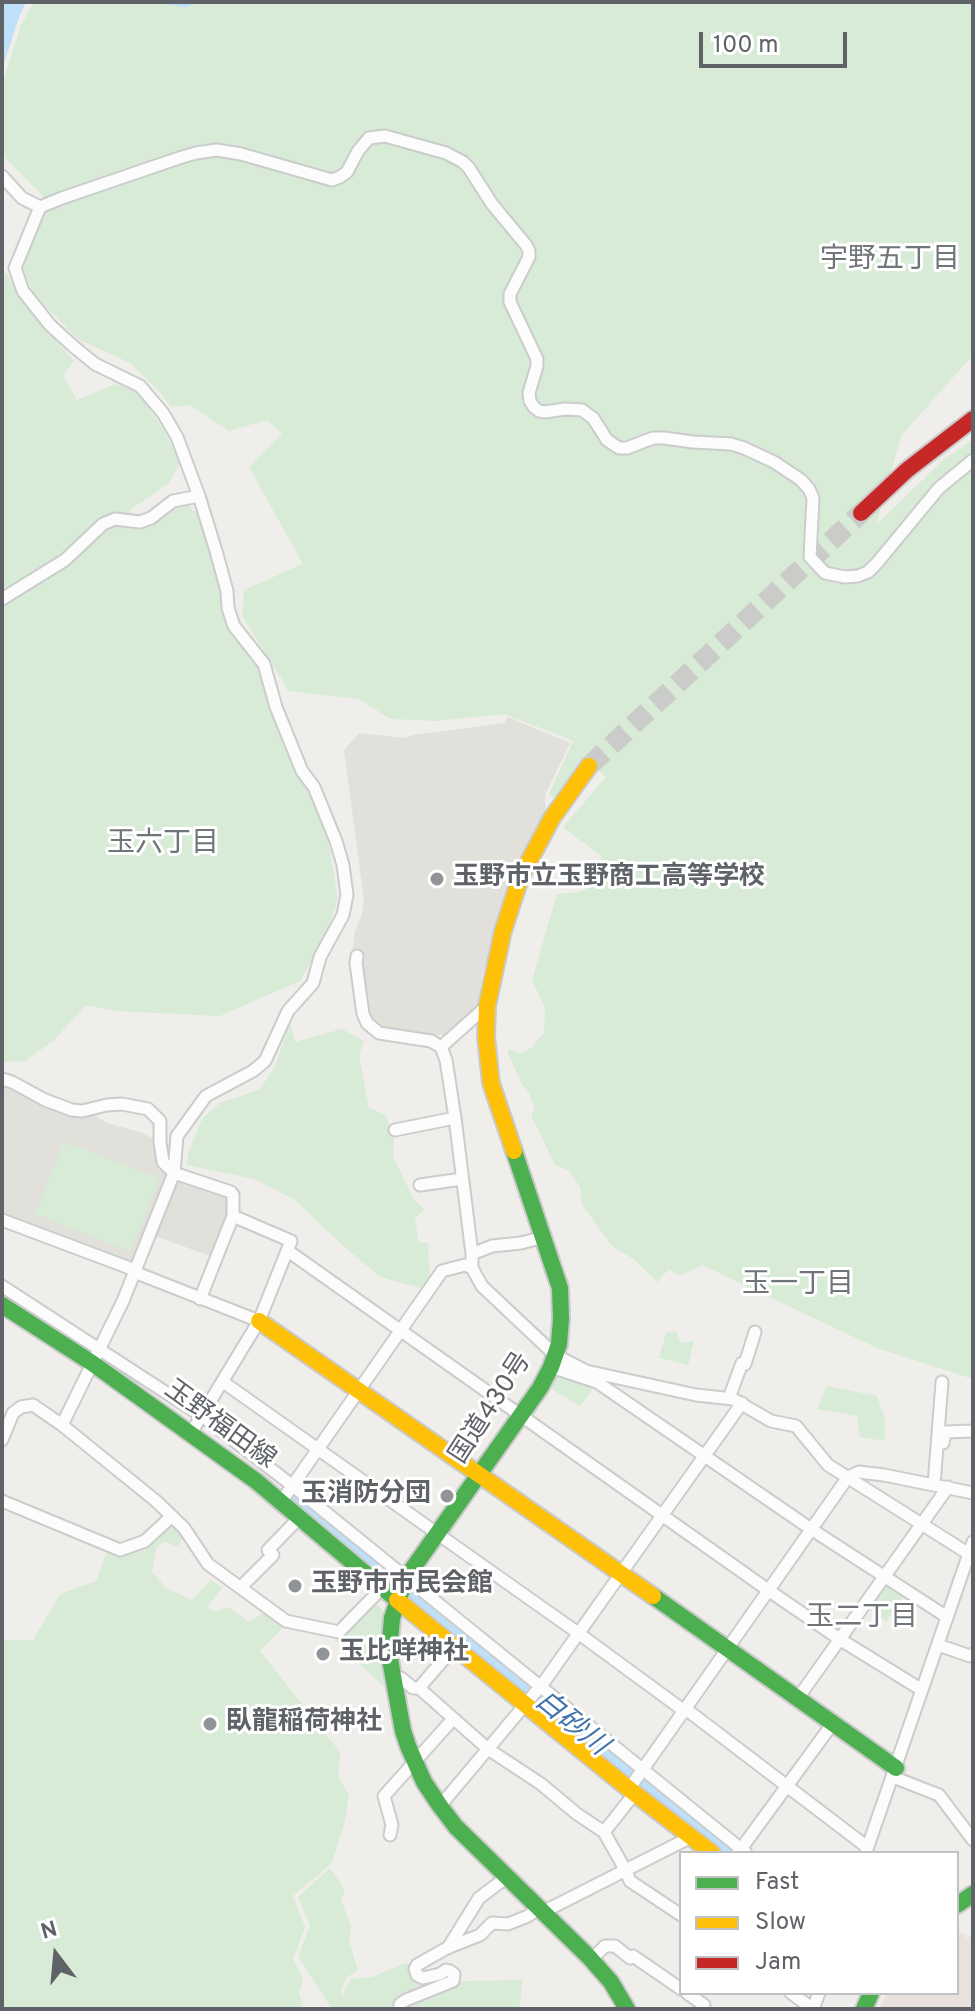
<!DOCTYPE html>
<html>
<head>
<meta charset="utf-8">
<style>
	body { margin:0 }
	#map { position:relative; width:975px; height:2011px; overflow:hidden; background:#efeeea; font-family:Overpass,sans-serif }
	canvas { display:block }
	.frame { position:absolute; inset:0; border:4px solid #5f6368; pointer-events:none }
	.legend { position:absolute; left:679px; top:1851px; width:280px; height:144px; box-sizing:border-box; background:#fff; border:2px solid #bfc1c3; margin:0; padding:10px 14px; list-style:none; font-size:24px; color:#5f6368 }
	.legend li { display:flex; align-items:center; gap:16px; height:40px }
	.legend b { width:40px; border:2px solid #bfc1c3 }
	.north { position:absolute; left:16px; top:1915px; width:80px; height:80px; -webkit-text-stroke:6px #fff; paint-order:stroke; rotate:344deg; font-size:22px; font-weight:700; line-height:32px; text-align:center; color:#5f6368 }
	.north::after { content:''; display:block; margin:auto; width:28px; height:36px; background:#5f6368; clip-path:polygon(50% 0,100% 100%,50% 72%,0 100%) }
	.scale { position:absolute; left:699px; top:32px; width:148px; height:36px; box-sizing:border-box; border:4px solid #5f6368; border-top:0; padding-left:10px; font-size:24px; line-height:28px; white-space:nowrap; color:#5f6368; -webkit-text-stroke:6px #fff; paint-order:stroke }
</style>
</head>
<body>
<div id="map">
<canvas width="975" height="2011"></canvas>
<div class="frame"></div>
<ul class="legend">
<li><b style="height:10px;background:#4caf50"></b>Fast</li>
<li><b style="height:10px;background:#ffc107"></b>Slow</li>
<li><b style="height:10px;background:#c62828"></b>Jam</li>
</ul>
<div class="north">N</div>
<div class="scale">100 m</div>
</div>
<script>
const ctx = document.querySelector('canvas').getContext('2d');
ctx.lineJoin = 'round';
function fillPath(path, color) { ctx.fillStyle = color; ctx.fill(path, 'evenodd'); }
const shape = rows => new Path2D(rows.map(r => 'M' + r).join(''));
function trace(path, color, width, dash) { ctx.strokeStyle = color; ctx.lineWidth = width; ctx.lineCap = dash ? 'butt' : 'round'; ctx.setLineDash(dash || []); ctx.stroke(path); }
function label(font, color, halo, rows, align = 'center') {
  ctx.font = font + ' Overpass,"Noto Sans JP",sans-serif'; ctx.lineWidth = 6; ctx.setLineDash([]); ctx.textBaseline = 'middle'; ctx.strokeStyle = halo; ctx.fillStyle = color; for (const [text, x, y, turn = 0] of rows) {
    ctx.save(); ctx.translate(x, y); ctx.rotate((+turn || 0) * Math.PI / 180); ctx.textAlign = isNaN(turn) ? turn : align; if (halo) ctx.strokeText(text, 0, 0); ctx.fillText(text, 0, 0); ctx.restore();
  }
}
const education = shape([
	[508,717,570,743,545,795,546,812,488,963,483,971,477,1008,453,1033,435,1036,407,1035,380,1029,371,1019,362,962,351,961,355,931,362,915,364,900,344,750,359,733,404,738,414,735,504,723],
	[2,1084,90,1113,107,1123,140,1132,152,1138,169,1171,135,1261,130,1263,2,1214],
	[176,1178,228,1195,229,1219,213,1257,152,1235]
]);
const medical = shape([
	[962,1932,967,1938,973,1934,973,2009,879,2009,887,1993,957,1993,957,1936]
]);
const green = shape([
	[34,2,973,2,973,355,901,436,876,525,941,462,973,439,973,1379,877,1348,702,1265,680,1276,669,1269,657,1282,635,1260,613,1247,582,1205,580,1187,568,1170,555,1165,531,1115,535,1109,528,1091,522,1084,507,1051,510,1049,519,1054,531,1048,544,1033,545,1008,532,980,557,894,580,892,598,882,602,857,563,827,606,777,584,758,554,798,549,794,573,741,505,714,436,721,391,719,358,699,289,691,242,616,244,590,303,564,249,467,282,434,267,420,229,431,190,405,171,407,159,391,130,363,78,339,35,296,23,270,43,196,2,155,2,85,21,25],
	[2,271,7,274,23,303,74,361,63,375,77,400,115,384,138,392,164,430,180,463,169,483,130,510,137,526,175,504,189,502,192,511,201,512,223,590,222,607,231,632,257,661,268,703,285,750,302,780,326,829,338,899,325,937,300,981,220,1016,117,1011,86,1005,54,1040,25,1061,2,1062],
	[290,1022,295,1042,342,1029,364,1041,359,1056,369,1108,386,1115,394,1140,393,1156,413,1198,424,1209,415,1219,419,1242,428,1243,430,1277,421,1288,380,1277,340,1243,295,1200,254,1179,187,1165,188,1153,202,1119,220,1103,259,1090,275,1067],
	[64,1141,160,1179,130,1252,35,1214],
	[677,1331,680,1343,694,1341,688,1365,659,1358,666,1333],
	[559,1373,594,1387,580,1406,548,1387],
	[827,1386,877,1396,885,1419,885,1441,860,1437,857,1416,817,1409],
	[169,1522,179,1528,183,1536,178,1547,163,1541,156,1549,152,1572,166,1588,192,1600,211,1580,222,1588,207,1607,215,1612,228,1607,249,1622,266,1611,281,1621,283,1628,260,1651,340,1752,338,1776,349,1795,345,1821,332,1863,293,1896,305,1927,293,1959,303,1979,299,1994,303,2005,297,2009,2,2009,2,1640,33,1640,60,1594,96,1581,107,1551,121,1555,138,1549],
	[887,1581,905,1594,886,1622,868,1609],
	[374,1600,383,1612,379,1648,384,1687,335,1640],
	[330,1868,345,1890,341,1900,351,1926,349,1940,358,1971,347,1977,341,1989,344,1999,345,1989,351,1979,372,1977,405,1963,463,1981,523,1980,519,2009,332,2009,298,1957,310,1925,298,1897]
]);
const water = shape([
	[2,2,26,2,18,20,2,69]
]);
const stream = shape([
	[166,2,184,6,195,2],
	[487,1283,552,1343]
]);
const river = shape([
	[290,1499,369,1565],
	[414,1598,637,1783,726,1853]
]);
const highwayTunnel = shape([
	[589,766,861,513]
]);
const street = shape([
	[2,176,22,198,40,207],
	[2,599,65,560,103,524,115,519,140,522,151,518,173,501,199,496],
	[357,956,356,963,363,1014,367,1023,379,1033,431,1041,441,1047,487,1006],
	[441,1047,446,1060,455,1118,472,1254,472,1268,482,1286,555,1355,586,1371,696,1395,733,1399,771,1421,796,1426,828,1465,969,1554],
	[2,1079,12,1082,45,1100,72,1110,82,1111,107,1105,122,1104,148,1109,160,1121,160,1142,163,1162,174,1173,231,1192,233,1195,233,1216,200,1299],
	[395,1130,455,1118],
	[420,1185,462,1179],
	[2,1220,135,1270],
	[288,1251,768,1590,841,1640,922,1690],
	[472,1254,492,1246,521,1243,544,1237],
	[134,1272,259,1321],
	[2,1286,202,1416,293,1486,746,1853],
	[551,1367,597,1382,811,1529,947,1617],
	[223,1382,578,1633,683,1710,691,1713,867,1847],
	[729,1398,742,1363,745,1364,755,1332],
	[62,1425,123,1301,174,1173,177,1136,206,1096,253,1071,265,1061,288,1011,313,983,320,957,343,915,347,895,343,865,336,841,314,787,302,771,276,707,264,664,234,626,228,608,227,591,216,551,199,496,177,437,163,413,140,386,95,364,73,346,50,325,23,291,15,268,40,207,62,198,179,158,196,153,217,150,241,154,332,180,340,177,347,172,358,151,369,138,385,136,446,153,463,162,469,168,492,204,526,245,529,251,529,257,510,294,510,302,537,359,537,366,529,393,530,401,534,407,539,411,545,412,565,409,582,410,593,418,607,440,619,448,627,448,653,438,664,438,693,442,731,444,744,448,774,462,801,480,809,489,813,498,810,557,825,573,845,577,858,576,868,572,877,563,939,488,973,460],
	[191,1433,259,1321,291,1241,233,1216],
	[2,1440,13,1413,21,1407,33,1405,62,1425,156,1501,184,1528,208,1564,286,1621,339,1632,382,1588],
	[943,1443,945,1432,973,1431],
	[934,1485,942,1382],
	[2,1501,120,1550,145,1541,172,1516],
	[281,1502,442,1271,465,1265,472,1268],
	[241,1587,273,1555,268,1550,299,1518],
	[938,1645,970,1656,973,1654],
	[455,1646,419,1688,488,1749,541,1784,577,1814,604,1832,626,1871,630,1881,681,1915],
	[393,1679,401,1678,413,1688,419,1688],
	[798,1698,948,1487],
	[893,1777,939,1795,973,1840],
	[629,1789,848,1477,859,1472,884,1475,973,1493],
	[440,1806,544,1682,742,1403],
	[604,1832,635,1793],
	[390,1835,392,1825,384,1796,453,1719],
	[866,1852,973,1542],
	[738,1853,833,1723],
	[543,1912,691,1837],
	[448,1948,479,1898,507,1877],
	[633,1956,681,1989],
	[591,1960,605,1946,615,1946,630,1958],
	[687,1993,704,2005],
	[791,1993,813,2009,819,1993],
	[400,2009,400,2004,406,2000,453,1981,454,1974,450,1971,446,1970,440,1974,423,1978,417,1975,415,1969,417,1965,447,1948,480,1935,492,1923,508,1924,528,1916,539,1908]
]);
const fast = shape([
	[514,1151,560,1288,561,1319,559,1344,551,1367,540,1388,406,1578,392,1618,389,1654,403,1731,408,1746,424,1782,440,1806,456,1827,589,1957,611,1982,627,2009],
	[2,1305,92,1363,256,1481,397,1600],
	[653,1596,896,1768],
	[957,1905,973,1894],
	[864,2009,871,1993]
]);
const slow = shape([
	[514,1151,491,1083,486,1037,487,1006,503,931,521,876,552,818,589,766],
	[259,1321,653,1596],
	[397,1600,629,1789,712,1853]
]);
const jam = shape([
	[861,513,907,470,973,419]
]);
const markers = [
	[437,879,8,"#919496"],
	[447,1496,8,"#919496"],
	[295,1586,8,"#919496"],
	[323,1654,8,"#919496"],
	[210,1724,8,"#919496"]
];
const poiNames = [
	["玉野市立玉野商工高等学校",453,879],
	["玉消防分団",431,1496,"right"],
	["玉野市市民会館",311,1586],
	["玉比咩神社",339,1654],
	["臥龍稲荷神社",226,1724]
];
const streetNames = [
	["国道430号",492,1409,-57],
	["玉野福田線",219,1426,36]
];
const neighbourhoodNames = [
	["宇野五丁目",890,261],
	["玉六丁目",163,845],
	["玉一丁目",798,1286],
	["玉二丁目",862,1619]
];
const waterNames = [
	["白砂川",570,1725,39]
];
fillPath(education, '#e2e0da');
fillPath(medical, '#eae0de');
fillPath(green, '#d8ebd6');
fillPath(water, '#bfe0f9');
trace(stream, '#bfe0f9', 3);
trace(river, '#bfe0f9', 18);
trace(highwayTunnel, '#cbcbca', 20, [20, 10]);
trace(street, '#cbcccc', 15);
trace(fast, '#cacacb', 20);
trace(slow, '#cacacb', 20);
trace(jam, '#cacacb', 20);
trace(street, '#fdfcfc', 11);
trace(fast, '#4caf50', 16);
trace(slow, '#ffc107', 16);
trace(jam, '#c62828', 16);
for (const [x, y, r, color] of markers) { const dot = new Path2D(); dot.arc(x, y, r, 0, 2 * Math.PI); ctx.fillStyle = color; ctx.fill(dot); trace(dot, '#fff', 3); }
label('bold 26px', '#5f6368', '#fff', poiNames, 'left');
label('26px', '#5f6368', '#fff', streetNames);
label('28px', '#70757a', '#fff', neighbourhoodNames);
label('italic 28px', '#4174aa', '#fff', waterNames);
</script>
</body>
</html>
